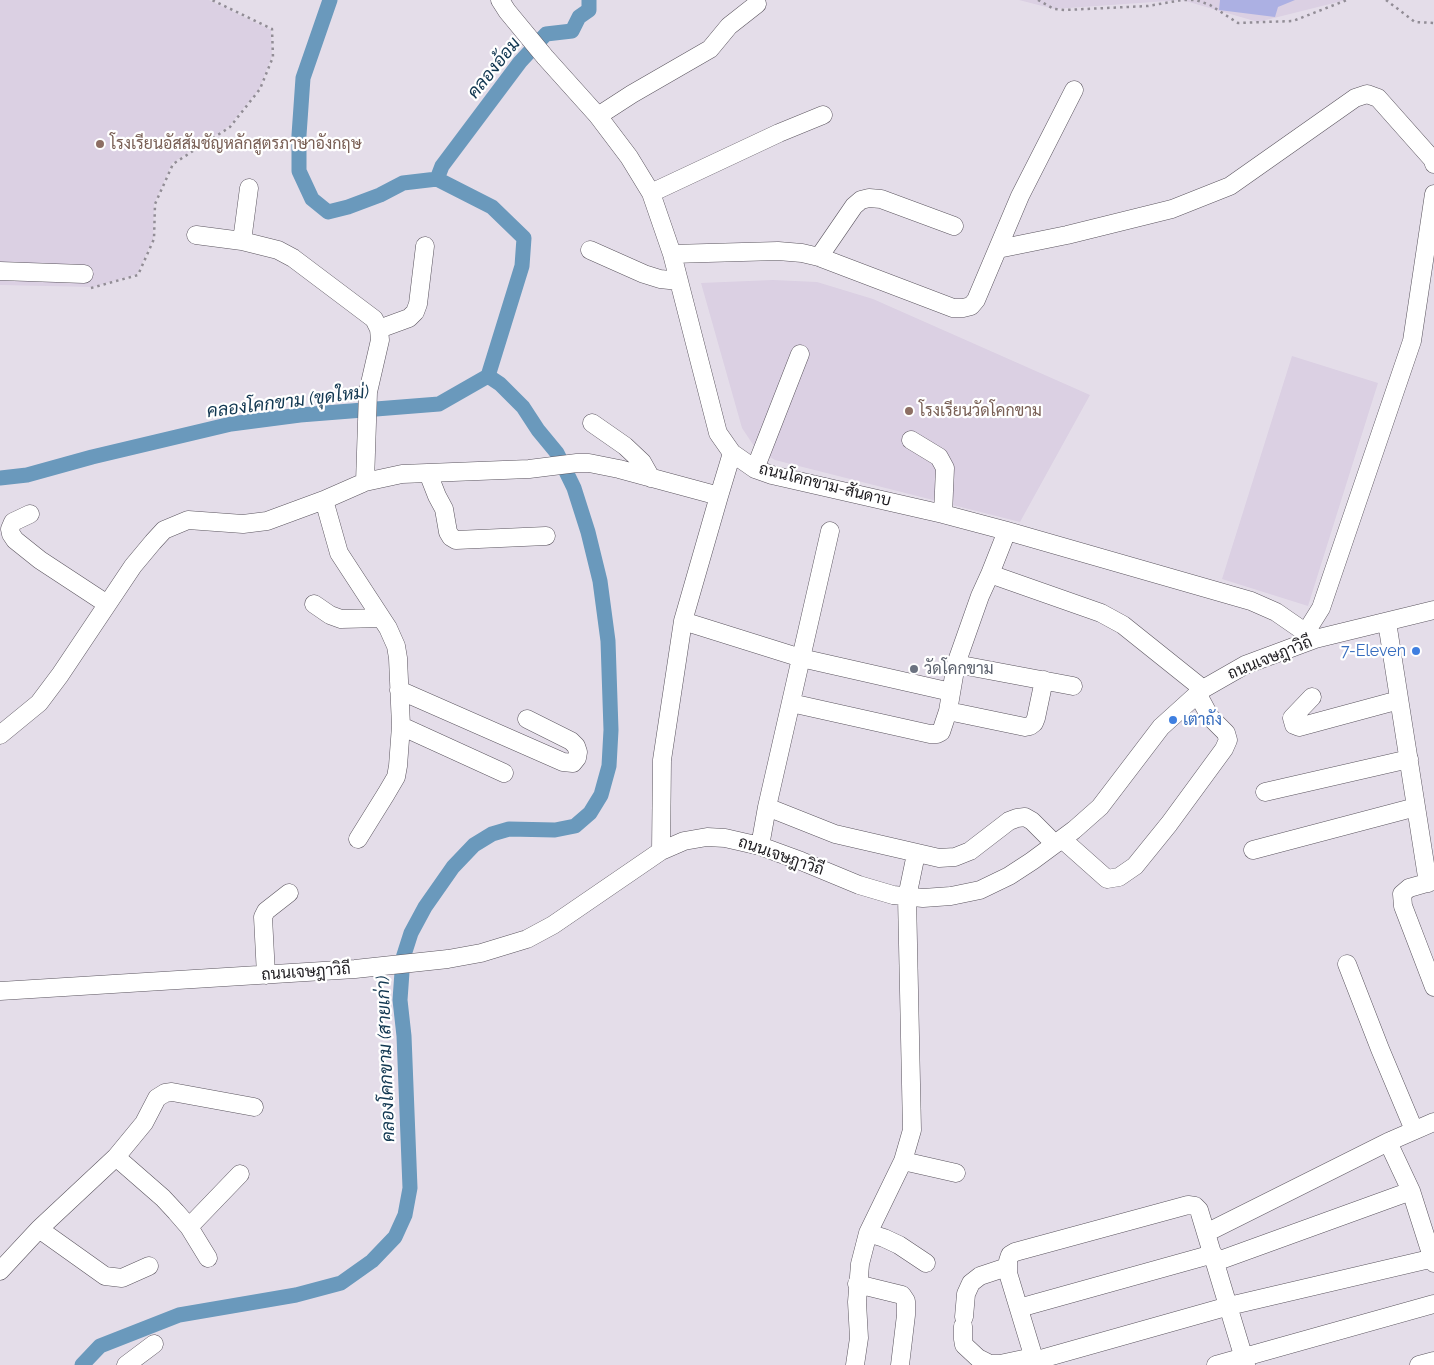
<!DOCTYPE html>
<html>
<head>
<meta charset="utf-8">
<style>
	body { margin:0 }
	canvas { display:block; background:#e4dde9 }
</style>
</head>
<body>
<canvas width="1434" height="1365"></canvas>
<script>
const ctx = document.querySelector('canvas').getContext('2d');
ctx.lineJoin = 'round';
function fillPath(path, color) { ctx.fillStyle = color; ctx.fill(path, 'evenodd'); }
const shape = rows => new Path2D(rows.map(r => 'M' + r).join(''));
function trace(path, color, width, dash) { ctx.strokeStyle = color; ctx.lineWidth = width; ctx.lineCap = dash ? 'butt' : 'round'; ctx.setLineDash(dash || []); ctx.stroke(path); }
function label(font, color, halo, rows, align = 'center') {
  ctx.font = font + ' Raleway,Sarabun,sans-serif'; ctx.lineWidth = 4.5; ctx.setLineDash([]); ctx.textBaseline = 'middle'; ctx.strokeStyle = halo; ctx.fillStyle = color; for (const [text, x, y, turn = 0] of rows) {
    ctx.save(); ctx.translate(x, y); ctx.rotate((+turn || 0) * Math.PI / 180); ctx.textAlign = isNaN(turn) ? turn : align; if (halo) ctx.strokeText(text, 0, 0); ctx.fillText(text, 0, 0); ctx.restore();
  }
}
const built = shape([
	[0,0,209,0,271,30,272,56,259,89,229,126,172,163,154,204,153,239,137,274,93,287,0,285],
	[1019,0,1346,0,1258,22,1182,0,1054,9],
	[773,280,817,282,873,299,1090,395,1020,522,775,460,756,449,742,428,701,283],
	[1292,356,1378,383,1308,606,1222,579]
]);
const canal = shape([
	[330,0,303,78,299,135,299,171,312,199,328,212,348,207,380,195,403,183,437,179,492,207,524,238,522,266,488,376],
	[437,179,442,166,520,62,546,34,572,31,579,17,589,10,589,0],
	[0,478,27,475,92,457,231,424,300,415,439,404,488,376],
	[82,1365,100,1346,179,1315,296,1295,341,1283,372,1261,395,1237,405,1215,410,1188,404,1036,400,1000,403,958,411,933,425,907,453,867,474,845,492,834,509,829,555,830,575,826,590,813,601,795,609,766,611,730,608,641,600,581,588,532,574,488,557,453,538,430,523,407,500,384,488,376]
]);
const building = shape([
	[1220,0,1295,0,1278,7,1275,17,1219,10]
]);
const path = shape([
	[1038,0,1054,9,1065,10,1148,6,1182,0,1196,0,1210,5,1238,23,1293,21,1347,0],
	[1386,0,1415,22,1434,23],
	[91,288,138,275,154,239,155,204,173,164,230,127,260,89,273,57,272,29,212,0]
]);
const minor = shape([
	[500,0,507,11,545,57,598,116,629,157,651,193,672,254,718,433,732,453,755,469,772,475,943,514,1007,531,1251,601,1276,612,1315,639],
	[598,116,632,94,710,49,729,26,757,4],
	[651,193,779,133,823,115],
	[196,235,242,241,278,250,293,258,374,319,379,329,380,340,368,392,365,482],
	[242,241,249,188],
	[998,249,1067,235,1172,209,1230,186,1355,98,1367,94,1378,98,1433,160,1434,164],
	[590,250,644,274,660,279,679,281],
	[672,254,778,251,802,253,819,257,953,308,963,308,971,306,976,300,1020,196,1074,90],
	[819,257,854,206,861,200,869,198,881,199,954,226],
	[0,271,84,274],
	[379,329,409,318,415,312,418,304,425,246],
	[592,423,625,446,642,462,651,478],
	[911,440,939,457,945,468,943,514],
	[755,469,800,354],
	[428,473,437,496,444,509,448,532,451,537,456,540,546,536],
	[324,500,339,553,388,628,396,646,398,658,401,726,398,766,396,777,386,794,358,839],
	[30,514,13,522,10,529,11,534,15,540,40,560,107,604],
	[990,574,1007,531],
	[314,604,330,615,341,619,381,618],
	[683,621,801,658,951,692],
	[1387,622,1428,883],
	[1306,632,1321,608,1412,341,1434,194],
	[956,664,1073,686],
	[399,690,563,762,573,763,577,758,578,752,576,746,571,741,527,719],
	[1312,697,1292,718,1294,725,1299,727,1399,700],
	[791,703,930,734,937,734,941,732,948,711,956,664,980,596,990,574,1101,613,1123,625,1203,689],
	[948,711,1025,727,1030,726,1034,723,1036,718,1044,680],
	[401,726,504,773],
	[0,735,39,703,60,675,133,566,153,542,164,530,188,520,243,524,267,521,324,500,365,482,402,474,529,469,577,463,589,463,619,469,719,496],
	[1265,792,1409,759],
	[767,807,835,834,939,858,955,857,970,851,1009,821,1017,818,1025,817,1032,821,1055,844],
	[1062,839,1107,879,1119,877,1135,866,1169,824,1224,749,1228,740,1226,733,1210,717,1197,693],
	[760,846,767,807,830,531],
	[1253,850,1416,807],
	[661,851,662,760,683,621,719,496,732,453],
	[1434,881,1409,888,1402,894,1403,906,1434,987],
	[1347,964,1380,1049,1414,1130],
	[266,975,263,917,266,911,289,893],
	[0,991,355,969,448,959,481,953,527,939,553,925,661,851,684,841,707,837,725,838,760,846,801,861,859,885,893,895,923,898,951,896,980,890,1009,876,1032,861,1074,830,1100,807,1161,727,1203,689,1245,665,1315,639,1434,610],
	[1388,1142,1411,1191,1434,1263],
	[116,1157,163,1198,176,1212,189,1227,208,1258],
	[903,1161,956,1173],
	[189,1227,240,1174],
	[39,1229,105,1276,122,1278,149,1266],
	[868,1233,884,1238,899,1245,926,1263],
	[1206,1233,1388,1142,1434,1122],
	[1215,1262,1411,1191],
	[0,1271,39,1229,116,1157,144,1123,157,1098,165,1093,172,1092,254,1107],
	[857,1284,902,1295,906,1301,906,1315,900,1365],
	[1019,1308,1213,1254],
	[964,1317,966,1294,971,1283,980,1276,1007,1267],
	[963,1326,963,1339,964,1345,978,1358,990,1364,1000,1364,1033,1357],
	[1034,1361,1229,1306,1434,1258],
	[126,1365,154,1344],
	[855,1365,859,1338,857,1302,860,1264,868,1233,903,1161,912,1130,907,897,916,854],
	[1036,1365,1008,1273,1008,1261,1010,1255,1015,1252,1188,1205,1195,1206,1199,1210,1246,1365],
	[1216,1365,1434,1304],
	[1419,1365,1434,1361]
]);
const markers = [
	[100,144,5,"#8d6e63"],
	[909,411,5,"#8d6e63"],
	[1416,651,5,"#3f7fe0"],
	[914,669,5,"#6b7280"],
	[1173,720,5,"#3f7fe0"]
];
const educationNames = [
	["โรงเรียนอัสสัมชัญหลักสูตรภาษาอังกฤษ",110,144],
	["โรงเรียนวัดโคกขาม",919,411]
];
const streetNames = [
	["ถนนโคกขาม-สันดาบ",825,485,14],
	["ถนนเจษฎาวิถี",1270,658,-22],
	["ถนนเจษฎาวิถี",781,856,19],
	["ถนนเจษฎาวิถี",306,972,-4]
];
const shopNames = [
	["7-Eleven",1406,651],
	["เตาถัง",1183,720,"left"]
];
const worshipNames = [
	["วัดโคกขาม",924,669]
];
const waterNames = [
	["คลองอ้อม",494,68,-51],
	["คลองโคกขาม (ขุดใหม่)",288,402,-7],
	["คลองโคกขาม (สายเก่า)",386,1059,-92]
];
fillPath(built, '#dbd0e3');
trace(canal, '#6a99bc', 15);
fillPath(building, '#acb0e3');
trace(minor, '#5b555f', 19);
trace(path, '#928d96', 2.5, [2.5, 4]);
trace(minor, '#fff', 18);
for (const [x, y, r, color] of markers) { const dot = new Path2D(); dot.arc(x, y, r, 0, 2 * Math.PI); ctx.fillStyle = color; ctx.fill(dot); trace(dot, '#fff', 2); }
label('16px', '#785e54', '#fff', educationNames, 'left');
label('16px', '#1d1b1f', '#fff', streetNames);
label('16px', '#366cbe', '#fff', shopNames, 'right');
label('16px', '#5b616d', '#fff', worshipNames, 'left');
label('italic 18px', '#113751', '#fff', waterNames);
</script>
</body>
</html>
